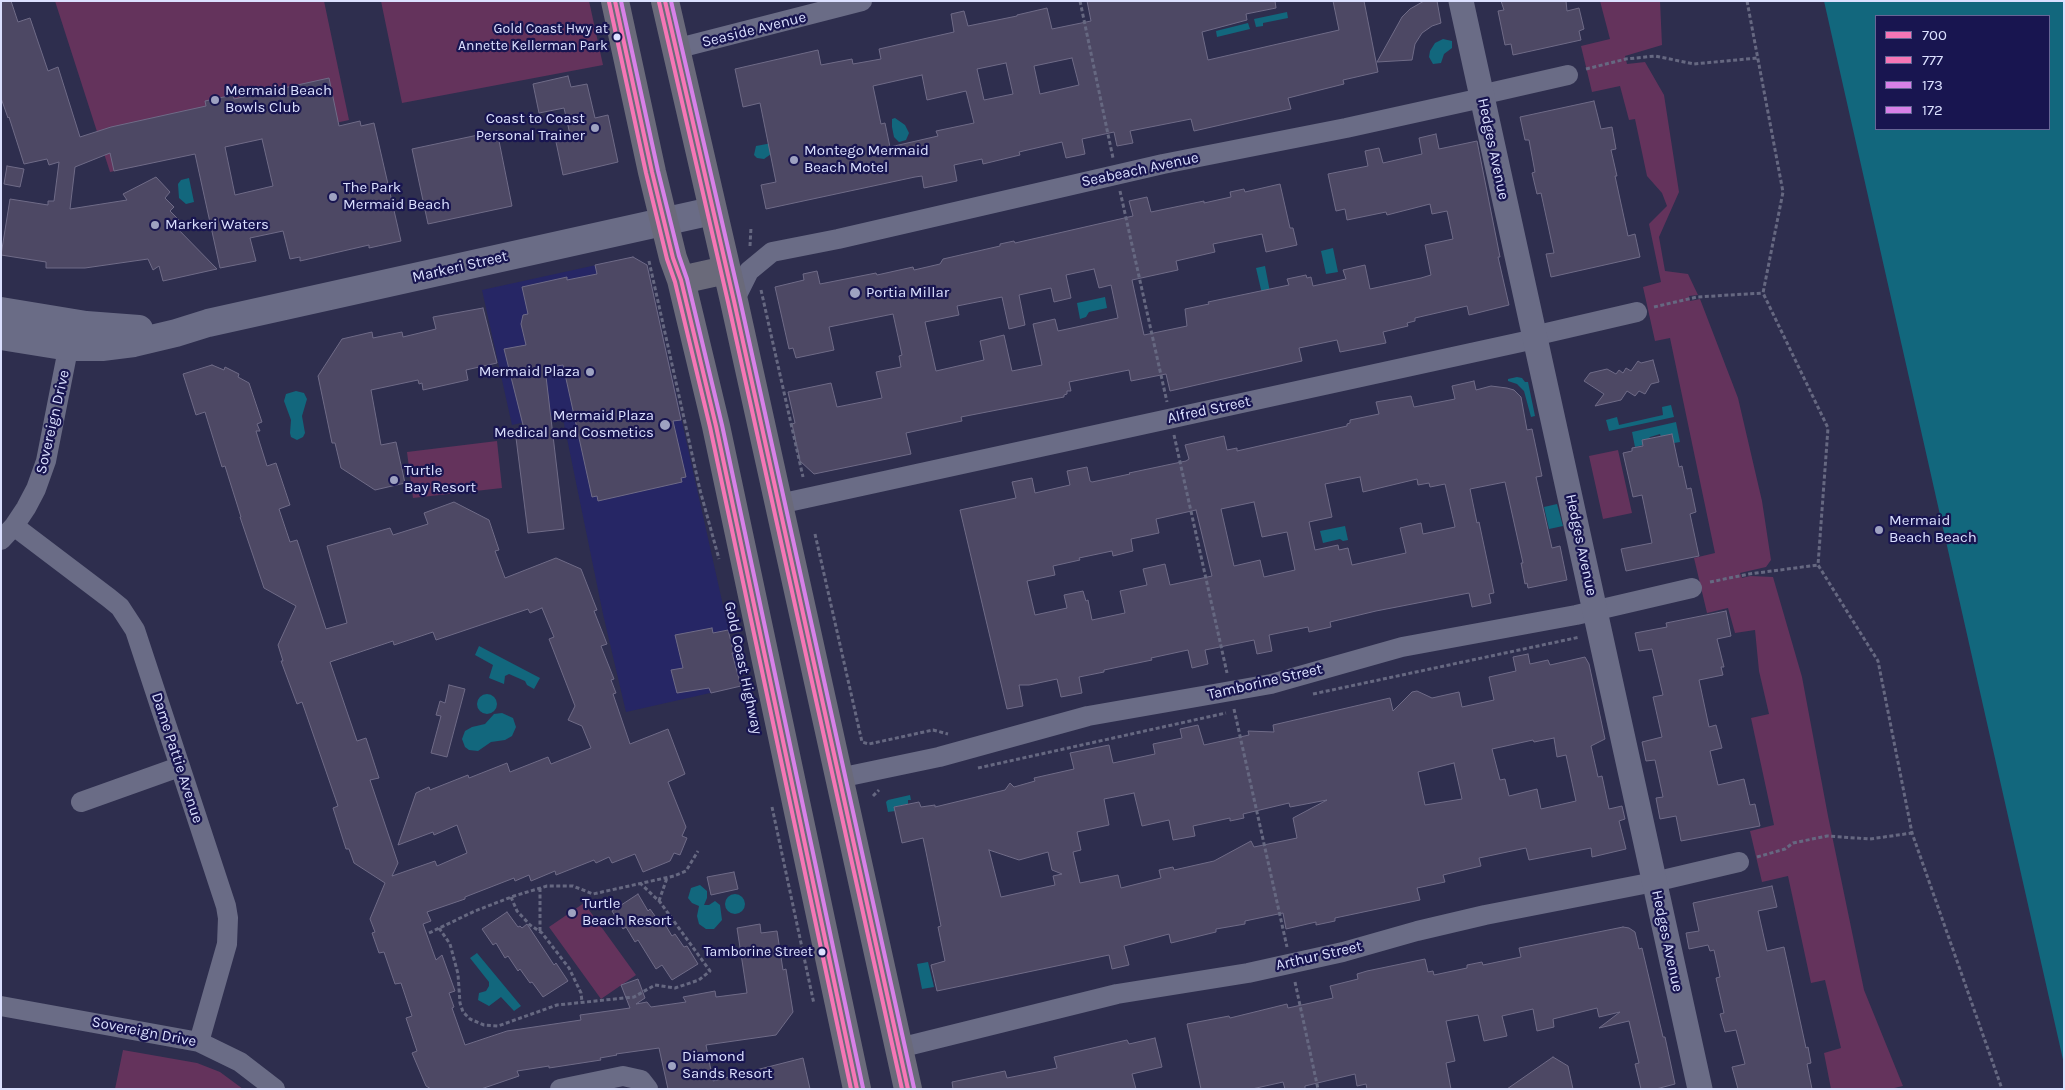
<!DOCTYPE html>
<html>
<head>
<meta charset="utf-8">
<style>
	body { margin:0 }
	#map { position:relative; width:2065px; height:1090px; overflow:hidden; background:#2e2e4e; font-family:Karla,sans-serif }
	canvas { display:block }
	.frame { position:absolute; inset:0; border:2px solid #dbe0ff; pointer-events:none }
	.legend { position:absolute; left:1875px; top:15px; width:175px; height:115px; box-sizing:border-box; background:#181550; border:1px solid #666696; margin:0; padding:6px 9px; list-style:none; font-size:15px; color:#dbe0ff }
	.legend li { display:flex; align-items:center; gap:10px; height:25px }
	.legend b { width:25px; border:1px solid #666696 }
</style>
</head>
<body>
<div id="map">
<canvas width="2065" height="1090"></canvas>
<div class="frame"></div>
<ul class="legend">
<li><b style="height:6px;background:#f676b6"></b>700</li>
<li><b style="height:6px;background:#f676b6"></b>777</li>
<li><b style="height:6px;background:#d781e8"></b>173</li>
<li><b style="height:6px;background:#d781e8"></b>172</li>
</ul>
</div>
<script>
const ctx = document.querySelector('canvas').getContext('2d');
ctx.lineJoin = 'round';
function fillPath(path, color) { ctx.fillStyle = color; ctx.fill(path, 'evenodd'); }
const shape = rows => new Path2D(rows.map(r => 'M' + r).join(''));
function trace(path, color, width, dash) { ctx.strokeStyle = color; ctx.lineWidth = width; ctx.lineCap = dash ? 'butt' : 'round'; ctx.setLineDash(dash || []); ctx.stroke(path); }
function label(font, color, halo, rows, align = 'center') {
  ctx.font = font + ' Karla,sans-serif'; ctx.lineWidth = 4.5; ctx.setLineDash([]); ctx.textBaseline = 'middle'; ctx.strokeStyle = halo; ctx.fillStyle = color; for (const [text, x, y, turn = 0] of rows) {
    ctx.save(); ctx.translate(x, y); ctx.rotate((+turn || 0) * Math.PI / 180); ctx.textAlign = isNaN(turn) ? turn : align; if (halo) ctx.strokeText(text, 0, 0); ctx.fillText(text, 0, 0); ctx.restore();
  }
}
const built = shape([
	[633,257,647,265,741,686,626,712,603,614,562,414,512,425,482,290]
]);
const green = shape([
	[55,1,324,1,349,120,110,172],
	[381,1,589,1,603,65,402,103],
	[1600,1,1660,1,1662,45,1625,56,1627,64,1645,62,1664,95,1679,192,1659,237,1665,271,1688,274,1698,295,1689,296,1690,301,1700,299,1738,398,1762,501,1771,560,1766,567,1740,573,1742,578,1750,576,1773,577,1802,677,1828,816,1864,990,1903,1086,1890,1089,1831,1089,1824,1053,1841,1048,1825,980,1811,983,1788,876,1762,882,1750,831,1774,825,1751,718,1769,714,1759,671,1755,630,1735,633,1728,608,1707,613,1694,558,1715,553,1670,338,1655,341,1643,287,1661,282,1649,224,1667,206,1662,193,1647,176,1635,119,1629,120,1620,86,1592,92,1581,46,1610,39],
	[497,441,502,488,413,498,407,452],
	[1618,450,1632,513,1603,519,1589,456],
	[584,903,636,975,601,999,549,927],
	[123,1050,197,1063,220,1072,243,1089,115,1089]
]);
const water = shape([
	[1824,1,2064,1,2064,1064],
	[1876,16,2049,16,2049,129,1876,129],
	[1287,12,1288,18,1263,23,1263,26,1256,27,1254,19],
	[1248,23,1250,29,1217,37,1216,31],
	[1443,39,1452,41,1452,48,1444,54,1441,63,1433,64,1429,57,1430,51,1435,43],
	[895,118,905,125,909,133,906,140,899,142,894,137,892,127,892,119],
	[772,143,771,154,764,159,757,158,754,155,756,146],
	[189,178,194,202,186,204,179,198,178,184,181,180],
	[1333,248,1338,272,1326,274,1321,251],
	[1265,266,1270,292,1262,294,1256,268],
	[1105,297,1107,308,1089,312,1086,317,1080,319,1077,303],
	[1517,377,1522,378,1525,382,1528,382,1535,416,1531,417,1524,391,1517,384,1508,381,1508,379],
	[296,391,304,393,307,399,302,416,305,433,303,437,297,440,291,437,290,433,291,420,284,401,286,394],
	[1671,405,1674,417,1609,431,1606,420,1617,417,1619,425,1663,415,1662,407],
	[1676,422,1680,442,1674,443,1672,434,1661,437,1660,434,1650,437,1643,445,1635,447,1632,432],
	[1557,504,1563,526,1549,529,1544,507],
	[1345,526,1348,540,1343,541,1340,539,1323,543,1320,531],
	[479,646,540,678,534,689,527,685,525,681,509,674,505,676,504,684,489,678,493,665,475,655],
	'477 704a10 10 0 1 1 20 0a10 10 0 1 1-20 0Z',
	[502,713,513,718,516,727,512,736,505,740,491,742,478,751,469,750,465,747,462,739,465,731,472,727,485,724,494,714],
	[910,795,911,800,908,800,908,804,894,807,895,811,888,812,886,802,888,800],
	[700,885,707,891,707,898,704,905,709,905,715,901,720,905,722,920,714,929,706,929,699,924,697,916,699,906,692,903,688,898,691,888],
	'725 904a10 10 0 1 1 20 0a10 10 0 1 1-20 0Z',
	[477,953,521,1006,514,1011,501,997,489,1006,478,1000,479,993,486,991,489,986,489,982,470,958],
	[928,962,934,987,922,989,917,964]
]);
const building = shape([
	[1,1,11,1,18,22,30,18,48,71,58,67,80,137,111,127,206,106,205,101,233,95,234,99,329,78,339,126,360,121,361,126,374,123,401,241,369,248,369,245,300,261,300,257,290,259,283,231,250,238,256,261,220,268,195,154,114,171,110,153,75,167,70,209,127,200,123,194,156,177,170,192,165,198,174,207,170,211,180,221,175,226,217,269,163,281,159,266,153,270,148,259,85,268,46,268,46,262,1,255,10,199,48,205,48,201,54,201,59,162,49,165,47,159,24,164,9,117,8,118,1,98,1,1],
	[262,139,273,186,235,195,225,147,262,139],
	[1087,1,1275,1,1276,8,1246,14,1247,20,1202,32,1208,60,1339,30,1333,1,1364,1,1378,72,1343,80,1344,84,1288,98,1291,109,1194,131,1191,119,1130,131,1133,143,1117,146,1114,132,1082,139,1085,154,1066,158,1062,142,1019,152,1020,155,983,164,982,159,954,165,957,181,924,188,922,176,915,177,766,209,761,185,776,182,760,103,743,107,735,69,818,50,821,65,852,59,853,64,881,59,879,49,954,32,951,14,964,11,968,26,1017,16,1017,15,1047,8,1052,29,1091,21,1087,1],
	[1072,58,1079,85,1040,94,1034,66,1072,58],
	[1006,63,1013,94,984,100,977,69,1006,63],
	[922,75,927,100,966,91,974,123,936,131,938,136,890,147,885,123,881,124,873,86,922,75],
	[1424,1,1437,1,1441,23,1432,26,1422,33,1415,44,1412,60,1377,62,1402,17,1410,9,1424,1],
	[1501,1,1566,1,1567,11,1579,8,1584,29,1579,31,1581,40,1513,55,1511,44,1505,45,1498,11,1504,10,1501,1],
	[568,76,571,87,587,84,595,118,608,115,618,162,563,175,556,142,571,139,564,108,539,113,533,84,568,76],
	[1594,101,1601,129,1612,127,1616,149,1611,150,1617,176,1615,176,1628,236,1635,234,1640,257,1551,277,1546,254,1554,253,1541,193,1537,194,1532,173,1535,172,1529,140,1525,140,1520,117,1594,101],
	[497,131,512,206,428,224,412,149,497,131],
	[1436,134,1439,149,1477,141,1500,257,1498,257,1509,305,1469,315,1467,306,1415,318,1415,321,1407,323,1408,326,1383,332,1386,343,1340,352,1337,340,1299,348,1302,361,1170,391,1166,374,1131,381,1129,370,1069,382,1071,391,1067,391,1067,394,1064,395,1064,397,961,417,962,421,906,433,911,454,814,474,800,461,792,424,795,423,788,392,831,383,837,407,882,398,876,372,901,367,899,356,902,355,893,314,829,327,834,350,796,358,793,348,789,349,775,287,804,280,803,274,817,271,820,284,876,273,877,275,913,267,914,270,940,264,943,259,1000,246,1000,244,1014,241,1015,243,1133,216,1129,201,1147,197,1151,212,1204,201,1204,203,1231,197,1230,192,1244,189,1245,192,1280,184,1290,228,1293,228,1297,245,1266,252,1262,234,1213,244,1215,252,1176,261,1178,270,1132,280,1144,335,1187,326,1185,309,1209,304,1208,302,1289,285,1287,279,1306,275,1307,278,1311,277,1313,286,1346,279,1343,270,1365,265,1370,289,1421,278,1431,275,1425,245,1453,239,1447,211,1432,214,1430,204,1387,215,1386,212,1347,220,1345,209,1336,211,1328,174,1368,166,1365,151,1379,148,1383,163,1422,154,1419,138,1436,134],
	[1094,269,1099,288,1111,285,1118,318,1058,331,1055,319,1033,324,1042,365,1012,371,1004,335,980,341,984,360,936,371,925,322,959,315,957,306,1002,297,1009,329,1025,325,1019,295,1051,288,1054,302,1071,298,1066,275,1094,269],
	[7,166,24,169,20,187,4,184,7,166],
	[633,257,647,265,681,420,673,421,686,477,681,478,682,482,598,501,597,496,592,497,563,365,545,368,564,529,528,533,515,430,524,429,504,349,526,345,521,324,523,315,528,314,522,287,567,277,567,280,597,274,595,265,633,257],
	[483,308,497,363,466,370,468,380,423,390,422,383,419,384,418,380,371,390,381,445,396,442,405,483,375,490,341,468,335,443,332,443,318,376,342,339,372,332,373,338,402,332,403,337,436,329,433,317,483,308],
	[1653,360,1659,382,1651,384,1645,394,1639,391,1635,396,1627,391,1621,400,1595,406,1604,394,1584,381,1590,373,1607,369,1616,374,1619,370,1623,373,1626,368,1631,371,1638,361,1641,363,1653,360],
	[212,365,224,370,225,367,239,374,238,377,249,383,262,422,257,424,260,431,256,431,267,466,276,463,290,505,279,509,290,542,297,540,326,629,347,623,327,546,390,528,393,535,428,524,424,513,454,502,489,520,499,550,495,551,505,578,556,558,581,569,597,610,594,611,607,644,601,646,614,679,611,680,616,693,613,694,630,744,668,729,685,774,668,782,686,827,682,836,687,838,680,855,674,853,670,861,643,872,635,854,612,863,609,857,596,863,594,860,556,875,555,871,531,881,529,875,515,881,514,878,465,897,465,899,427,912,431,921,423,924,436,960,442,955,455,991,449,993,454,1007,452,1008,465,1045,507,1031,581,1020,580,1015,630,1008,621,985,638,979,645,998,636,1004,647,1002,651,1007,686,1002,683,997,715,991,716,997,747,993,737,928,760,924,761,933,777,931,783,970,786,969,793,1012,776,1035,706,1045,713,1081,803,1058,810,1089,668,1089,659,1048,616,1054,617,1055,600,1058,601,1060,549,1068,549,1066,517,1071,519,1076,481,1089,431,1089,426,1086,412,1053,417,1051,406,1018,412,1016,401,983,395,984,384,952,379,953,372,933,375,932,370,919,385,883,354,863,349,849,346,849,333,808,338,806,302,702,297,704,281,661,283,661,278,645,296,606,264,588,240,517,241,517,225,466,222,467,205,412,196,415,183,374,212,365],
	[542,608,554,637,549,639,575,706,568,720,582,726,591,748,551,764,548,757,510,772,507,763,469,778,468,775,430,790,429,787,416,793,398,845,433,832,434,835,457,825,467,853,437,866,435,861,392,876,398,863,370,780,379,778,366,738,357,741,330,662,393,641,394,645,433,632,436,640,528,609,530,613,542,608],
	[1474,381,1476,390,1491,386,1507,388,1514,390,1521,397,1527,430,1532,429,1542,476,1536,477,1552,548,1560,546,1567,580,1528,588,1527,583,1525,584,1521,563,1523,563,1505,482,1470,489,1477,523,1479,522,1494,593,1489,594,1491,603,1472,607,1469,593,1376,611,1330,622,1331,627,1309,632,1308,627,1269,635,1272,651,1257,654,1254,640,1205,650,1208,664,1192,668,1188,650,1151,658,1152,660,1104,670,1104,672,1079,677,1082,693,1061,697,1057,679,1029,685,1019,685,1023,706,1007,709,960,510,1016,498,1012,482,1032,478,1035,493,1070,485,1067,471,1087,467,1090,481,1092,482,1130,474,1129,473,1186,461,1189,459,1185,445,1224,436,1227,450,1237,448,1237,451,1347,426,1347,424,1350,423,1350,420,1379,414,1376,402,1411,396,1414,407,1455,399,1452,386,1474,381],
	[1360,477,1363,492,1417,479,1418,485,1429,483,1430,487,1445,484,1455,527,1423,534,1421,523,1400,528,1406,553,1352,565,1348,548,1339,550,1338,545,1315,550,1309,522,1332,517,1325,484,1360,477],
	[1254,502,1262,537,1287,532,1295,570,1264,577,1260,560,1234,566,1221,509,1254,502],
	[1196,510,1212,576,1170,585,1165,564,1143,569,1147,585,1120,591,1125,613,1092,620,1088,600,1086,601,1083,591,1064,595,1067,608,1035,615,1027,581,1055,575,1053,566,1080,560,1079,558,1112,551,1113,556,1133,551,1131,539,1159,533,1156,519,1196,510],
	[1672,434,1679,467,1682,466,1687,489,1691,488,1696,512,1690,514,1699,556,1626,571,1621,549,1652,543,1642,495,1633,497,1623,453,1632,451,1632,448,1643,446,1642,440,1672,434],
	[1726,611,1731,636,1717,639,1724,667,1721,667,1723,675,1699,680,1709,727,1716,725,1722,748,1710,751,1718,785,1744,779,1750,805,1755,804,1760,826,1681,841,1676,816,1660,819,1656,798,1663,797,1655,760,1646,761,1642,742,1662,737,1653,697,1663,695,1652,649,1639,651,1635,633,1667,627,1666,623,1726,611],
	[712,628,713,633,728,630,734,653,732,653,741,686,711,693,709,688,677,693,671,670,683,668,675,635,712,628],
	[1528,654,1530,664,1548,660,1550,665,1585,657,1589,664,1605,739,1591,746,1598,777,1602,776,1609,809,1622,806,1625,819,1619,821,1626,849,1592,857,1591,848,1529,860,1526,848,1479,858,1481,866,1443,875,1445,882,1417,888,1420,900,1335,918,1335,921,1316,925,1316,922,1286,929,1283,913,1245,921,1245,924,1216,929,1216,932,1171,943,1169,934,1124,946,1129,965,1112,969,1109,955,937,991,931,965,945,961,938,927,941,926,926,852,923,838,902,843,894,807,919,802,921,807,935,805,935,807,1005,790,1010,783,1014,787,1035,781,1034,778,1074,769,1070,753,1109,745,1113,763,1155,754,1153,744,1182,738,1180,729,1198,725,1204,745,1249,735,1248,731,1274,732,1273,725,1390,698,1393,711,1412,692,1417,691,1432,698,1459,692,1462,707,1494,700,1489,677,1516,671,1513,657,1528,654],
	[1554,738,1557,757,1566,755,1576,801,1541,809,1537,789,1509,796,1505,779,1500,780,1492,749,1533,740,1534,742,1554,738],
	[1454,763,1462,799,1425,805,1418,772,1454,763],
	[1134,793,1142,826,1169,820,1173,840,1195,836,1193,826,1230,818,1230,821,1244,818,1243,814,1289,803,1290,807,1327,800,1293,818,1297,838,1254,847,1251,841,1214,861,1174,870,1173,867,1159,870,1161,878,1121,888,1118,875,1080,883,1073,852,1081,850,1077,832,1109,825,1104,799,1134,793],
	[989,850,1019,860,1048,852,1052,870,1062,874,1053,876,1055,885,1001,897,989,850],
	[449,685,465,689,447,757,431,753,441,716,436,715,440,701,445,703,449,685],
	[734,872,738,889,711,895,707,877,734,872],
	[1772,886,1777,907,1758,911,1767,951,1784,947,1806,1048,1808,1047,1811,1063,1807,1064,1812,1089,1738,1089,1732,1067,1745,1064,1736,1030,1725,1032,1720,1014,1724,1013,1716,978,1720,977,1714,950,1710,951,1708,945,1689,949,1686,933,1699,931,1693,903,1772,886],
	[638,894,648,911,650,909,660,923,663,921,672,936,675,934,684,947,687,946,698,964,672,980,662,965,656,969,638,940,635,942,626,927,623,929,612,911,638,894],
	[507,912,518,927,520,926,522,928,527,924,554,965,556,963,568,981,543,997,532,982,530,983,520,969,518,971,508,956,505,958,496,943,493,945,482,929,507,912],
	[1623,927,1629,928,1635,932,1639,949,1642,948,1663,1037,1665,1037,1675,1084,1656,1089,1641,1089,1635,1064,1639,1063,1629,1021,1599,1028,1620,1012,1599,1017,1597,1008,1553,1019,1554,1027,1537,1031,1533,1009,1502,1016,1507,1036,1484,1041,1478,1015,1446,1021,1455,1061,1446,1063,1451,1089,1367,1089,1366,1084,1357,1086,1355,1074,1305,1086,1305,1089,1285,1089,1283,1082,1252,1089,1201,1089,1187,1024,1229,1016,1230,1018,1287,1004,1288,1008,1333,998,1330,986,1358,979,1357,974,1367,971,1425,959,1428,972,1433,971,1434,975,1467,968,1467,965,1482,962,1483,965,1521,957,1519,948,1623,927],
	[1155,1038,1162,1067,1132,1074,1136,1089,953,1089,952,1082,1005,1071,1007,1078,1057,1068,1054,1057,1127,1040,1129,1044,1155,1038],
	[1553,1057,1568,1066,1573,1089,1507,1089,1553,1057]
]);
const path = shape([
	[1080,1,1113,158],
	[1747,1,1783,192,1763,293,1828,428,1818,565,1878,661,1912,833,2002,1089],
	[1586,69,1626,59,1655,56,1694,64,1757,58],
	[1120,191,1167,402],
	[750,246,751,227],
	[649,261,700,490,719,559],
	[761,290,803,477],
	[1654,307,1697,297,1763,293],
	[1174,435,1227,673],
	[815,534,862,742,869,744,933,730,948,734],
	[1710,582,1749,574,1818,565],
	[1313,694,1580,637],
	[1234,709,1287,947],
	[978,768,1226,713],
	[873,796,879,790],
	[772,807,814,1004],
	[1757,857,1785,849,1793,843,1827,836,1870,839,1912,833],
	[540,888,540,931],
	[511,897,517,911,530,925,542,933,569,968,581,993,582,1002],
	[659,901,667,878],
	[439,928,450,944,458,974,460,1003,463,1012,470,1019,484,1025,498,1026,557,1005,634,997,655,985,675,988,699,980,710,971,660,902,640,883],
	[429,933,475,911,514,896,547,886,573,886,593,894,674,876,686,871,698,851],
	[1295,982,1318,1089]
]);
const minor = shape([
	[675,49,862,1],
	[734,301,749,271,772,252,838,239,1163,164,1346,128,1482,98,1489,93,1568,75],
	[779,504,1535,339,1542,334,1637,312],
	[14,526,109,598,120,607,135,630,226,906,228,918,227,944,199,1042],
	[1,540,14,526,26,508,36,489,46,461,71,334],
	[839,778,939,757,1088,716,1271,684,1402,647,1576,615,1692,588],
	[81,802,179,767],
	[1,1006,199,1042,240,1062,275,1089],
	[899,1048,1117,994,1248,973,1343,952,1417,931,1485,915,1654,882,1739,862],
	[560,1089,623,1076,641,1080,648,1089]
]);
const tertiary = shape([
	[1461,1,1700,1089]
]);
const secondary = shape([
	[1,311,86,325,139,329],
	[1,336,69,347,102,347,134,343,176,333,208,323,712,211]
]);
const trunk = shape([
	[615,1,652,172,673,258,681,280,716,426,857,1089],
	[665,1,734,301,908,1089],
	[681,280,726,270]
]);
const bus1 = shape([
	[615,1,652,172,673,258,681,280,716,426,857,1089],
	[665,1,734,301,908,1089]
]);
const bus2 = shape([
	[609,2,646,173,667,259,675,282,710,427,851,1089],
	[659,2,728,302,902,1089]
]);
const bus3 = shape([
	[621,1,658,171,679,256,687,279,722,425,863,1088]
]);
const bus4 = shape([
	[671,1,740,300,914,1088]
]);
const markers = [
	[617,37,4.5,"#dbe0ff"],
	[215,100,5,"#9ea2c1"],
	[595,128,5,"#9ea2c1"],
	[794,160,5,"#9ea2c1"],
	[333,197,5,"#9ea2c1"],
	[155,225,5,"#9ea2c1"],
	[855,293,6,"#9ea2c1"],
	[590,372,5,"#9ea2c1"],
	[665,425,6,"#9ea2c1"],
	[394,480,5,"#9ea2c1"],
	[1879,530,5,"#9ea2c1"],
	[572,913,5,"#9ea2c1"],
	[822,952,4.5,"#dbe0ff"],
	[672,1066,5,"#9ea2c1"]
];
const busNames = [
	["Gold Coast Hwy at",608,29],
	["Annette Kellerman Park",608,46],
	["Tamborine Street",813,952]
];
const streetNames = [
	["Seaside Avenue",754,30,-14],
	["Hedges Avenue",1493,149,78],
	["Seabeach Avenue",1140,170,-12],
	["Markeri Street",460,267,-13],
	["Alfred Street",1209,410,-12],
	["Sovereign Drive",53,422,-77],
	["Hedges Avenue",1581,545,78],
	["Gold Coast Highway",743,668,78],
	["Tamborine Street",1265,682,-13],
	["Dame Pattie Avenue",177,758,72],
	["Hedges Avenue",1667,941,78],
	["Arthur Street",1319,956,-13],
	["Sovereign Drive",144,1032,11]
];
const poiNames = [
	["Mermaid Beach",225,91],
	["Bowls Club",225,108],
	["Coast to Coast",585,119,"right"],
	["Personal Trainer",585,136,"right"],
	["Montego Mermaid",804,151],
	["Beach Motel",804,168],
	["The Park",343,188],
	["Mermaid Beach",343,205],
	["Markeri Waters",165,225],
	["Portia Millar",866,293],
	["Mermaid Plaza",580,372,"right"],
	["Mermaid Plaza",654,416,"right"],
	["Medical and Cosmetics",654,433,"right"],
	["Turtle",404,471],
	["Bay Resort",404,488],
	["Mermaid",1889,521],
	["Beach Beach",1889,538],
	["Turtle",582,904],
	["Beach Resort",582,921],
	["Diamond",682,1057],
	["Sands Resort",682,1074]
];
fillPath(built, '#262665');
fillPath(green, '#64335c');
fillPath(water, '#12677d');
fillPath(building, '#4d4864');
trace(building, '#6f6b87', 1);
trace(path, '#666881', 3, [4, 2.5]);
trace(minor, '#6a6c86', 20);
trace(tertiary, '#6a6c86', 25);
trace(secondary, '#6a6c86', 28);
trace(trunk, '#6a6a7a', 28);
trace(bus1, '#f676b6', 4);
trace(bus2, '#f676b6', 4);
trace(bus3, '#d781e8', 4);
trace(bus4, '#d781e8', 4);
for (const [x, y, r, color] of markers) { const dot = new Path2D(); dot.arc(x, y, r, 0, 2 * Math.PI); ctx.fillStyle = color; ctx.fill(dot); trace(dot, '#181550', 2); }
label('14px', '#dbe0ff', '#181550', busNames, 'right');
label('15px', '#dbe0ff', '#181550', streetNames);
label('15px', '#dbe0ff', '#181550', poiNames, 'left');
</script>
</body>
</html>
